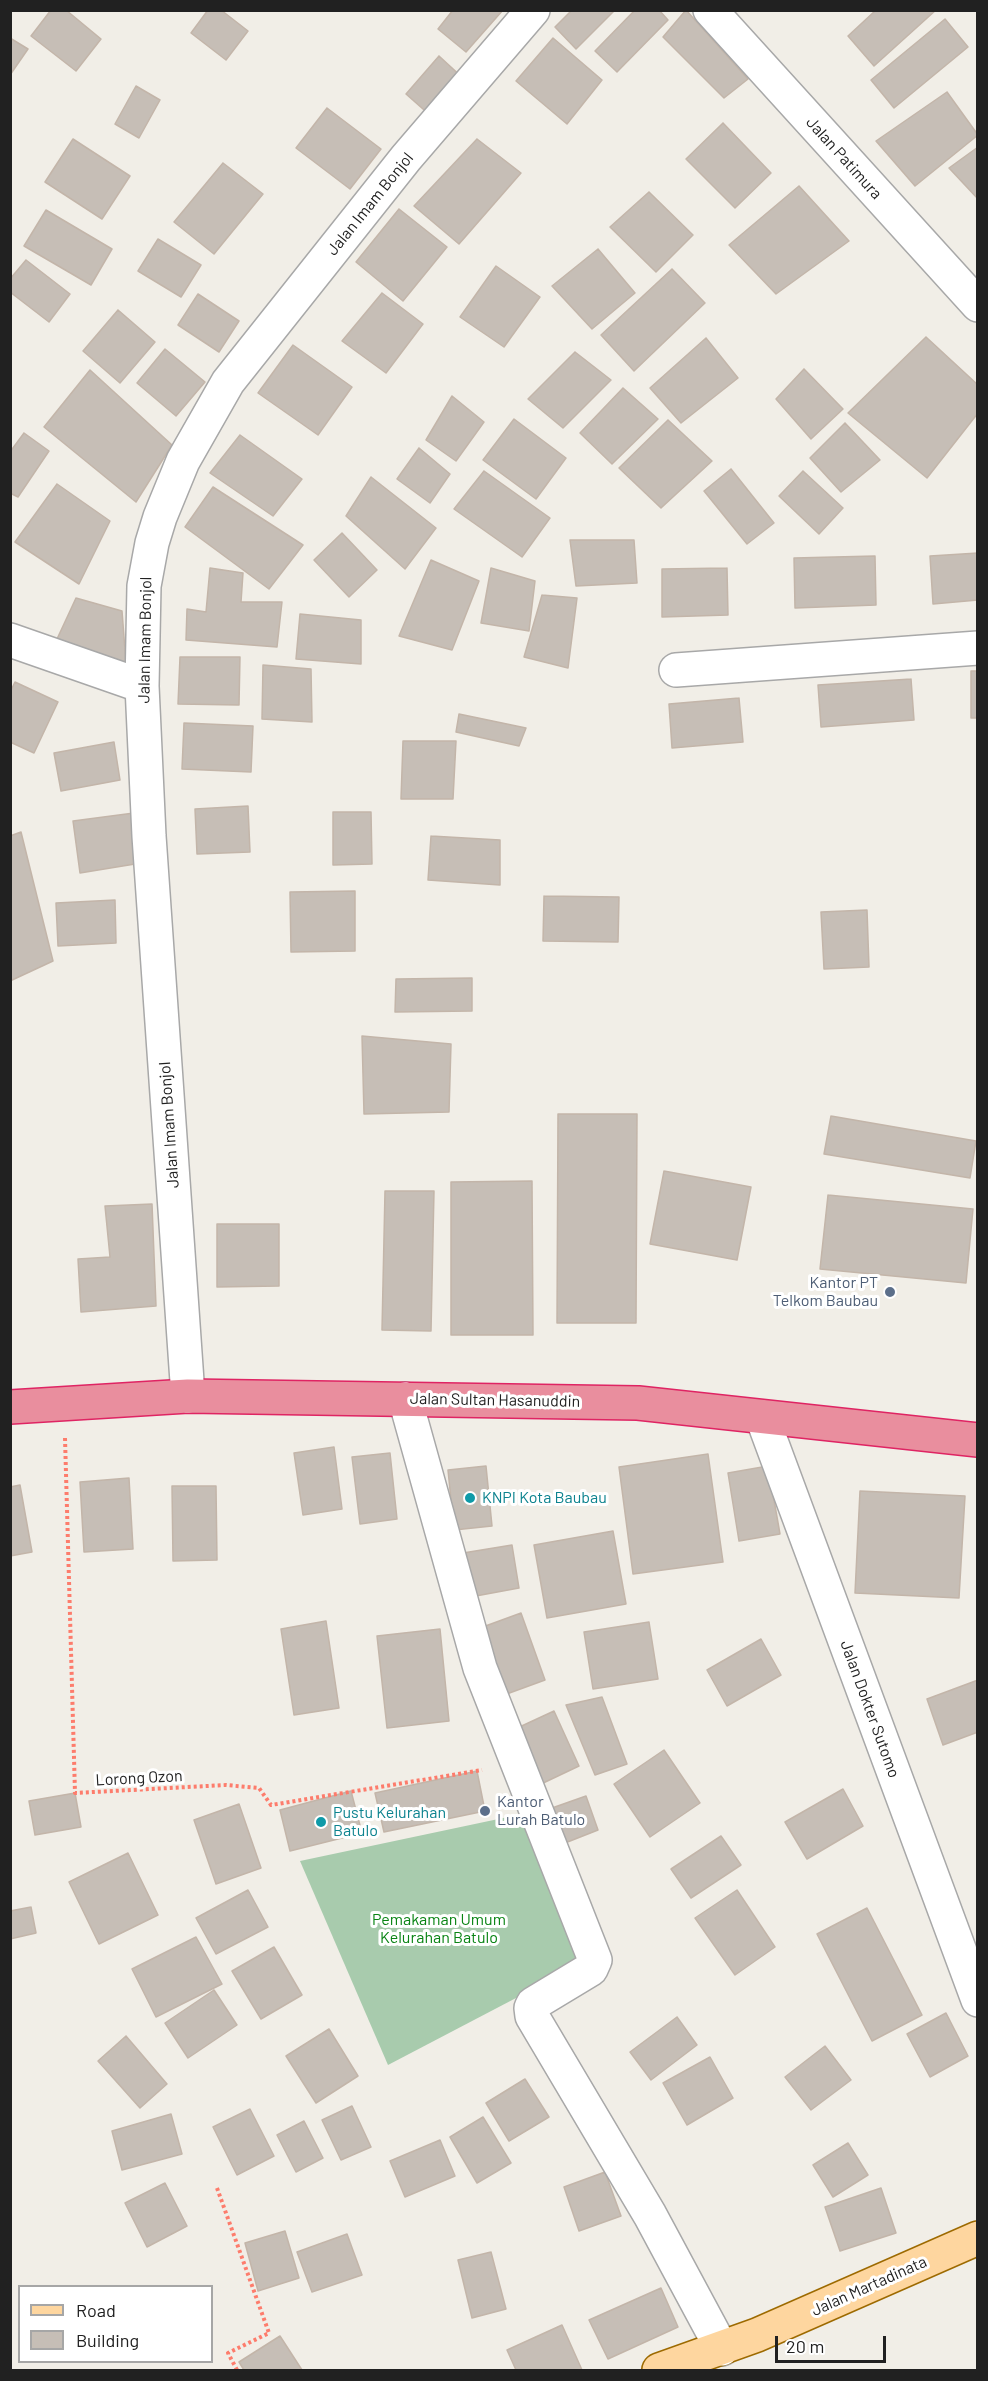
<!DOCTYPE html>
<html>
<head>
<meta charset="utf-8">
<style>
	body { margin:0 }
	#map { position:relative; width:988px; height:2381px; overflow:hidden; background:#f1eee7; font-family:Barlow,sans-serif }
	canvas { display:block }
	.frame { position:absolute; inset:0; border:12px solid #212121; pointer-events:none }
	.legend { position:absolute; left:18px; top:2285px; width:195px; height:78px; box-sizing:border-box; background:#fff; border:2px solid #a6a6a6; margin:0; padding:8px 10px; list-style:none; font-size:18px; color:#212121 }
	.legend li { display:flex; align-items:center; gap:12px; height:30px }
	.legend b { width:30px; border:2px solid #a6a6a6 }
	.scale { position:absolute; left:775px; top:2336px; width:111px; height:27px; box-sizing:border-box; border:3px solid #212121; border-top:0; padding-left:8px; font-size:18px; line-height:21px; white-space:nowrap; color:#212121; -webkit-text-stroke:4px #fff; paint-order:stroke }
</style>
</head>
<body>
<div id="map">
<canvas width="988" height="2381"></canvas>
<div class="frame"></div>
<ul class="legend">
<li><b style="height:8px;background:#fed69f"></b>Road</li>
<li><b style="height:16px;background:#c6beb6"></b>Building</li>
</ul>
<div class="scale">20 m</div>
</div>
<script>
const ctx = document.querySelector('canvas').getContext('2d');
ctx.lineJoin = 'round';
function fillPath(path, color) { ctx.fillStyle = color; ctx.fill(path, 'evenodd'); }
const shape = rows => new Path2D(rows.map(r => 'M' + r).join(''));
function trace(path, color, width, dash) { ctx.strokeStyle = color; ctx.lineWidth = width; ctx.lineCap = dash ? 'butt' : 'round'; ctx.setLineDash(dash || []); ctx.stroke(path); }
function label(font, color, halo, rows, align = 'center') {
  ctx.font = font + ' Barlow,sans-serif'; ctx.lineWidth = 6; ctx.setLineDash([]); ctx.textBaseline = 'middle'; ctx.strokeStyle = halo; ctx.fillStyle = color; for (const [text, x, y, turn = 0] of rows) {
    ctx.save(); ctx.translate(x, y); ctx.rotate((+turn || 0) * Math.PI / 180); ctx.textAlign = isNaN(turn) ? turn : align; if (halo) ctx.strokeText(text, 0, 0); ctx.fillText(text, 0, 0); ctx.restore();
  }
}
const cemetery = shape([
	[522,1814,581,1964,388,2065,300,1861]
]);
const building = shape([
	[51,10,66,10,101,39,76,71,31,36,51,10],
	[208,10,221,10,248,31,226,60,191,33,208,10],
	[453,10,503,10,466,52,438,29,453,10],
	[572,10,615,10,576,49,555,27,572,10],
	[635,10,659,10,668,20,617,72,595,51,635,10],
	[686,10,748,79,724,98,663,37,686,10],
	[876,10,936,10,874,66,848,36,876,10],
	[945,19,968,47,894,108,871,80,945,19],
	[10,38,28,49,10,75,10,38],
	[553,38,602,80,567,124,516,81,553,38],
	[439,56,464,79,432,117,406,94,439,56],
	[136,86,160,100,139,138,115,124,136,86],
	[947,92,978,135,915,186,876,141,947,92],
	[327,108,381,149,350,189,296,148,327,108],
	[723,123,771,173,735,208,686,159,723,123],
	[73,139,130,176,102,219,45,182,73,139],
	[477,139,521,173,459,244,414,206,477,139],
	[978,147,978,199,949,168,978,147],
	[223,163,263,194,214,254,174,222,223,163],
	[799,186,849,241,776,294,729,245,799,186],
	[649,192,693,235,656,272,610,227,649,192],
	[399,209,447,247,403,301,356,262,399,209],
	[46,210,112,249,91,285,24,246,46,210],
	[158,239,201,265,181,297,138,271,158,239],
	[598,249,635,293,592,329,552,286,598,249],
	[26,260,70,294,49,322,10,292,10,279,26,260],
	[496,266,540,297,504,347,460,317,496,266],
	[672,269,705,303,634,371,601,335,672,269],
	[382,293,423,324,386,373,342,341,382,293],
	[198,294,239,321,219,352,178,325,198,294],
	[118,310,155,342,120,383,83,351,118,310],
	[926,337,978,385,978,413,927,478,848,413,926,337],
	[706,338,738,378,681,423,650,388,706,338],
	[293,345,352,387,318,435,258,393,293,345],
	[165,349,205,382,176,416,137,383,165,349],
	[575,352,611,380,563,428,528,399,575,352],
	[804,369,843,409,811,439,776,399,804,369],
	[90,370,172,445,136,502,44,427,90,370],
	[623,388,658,419,612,464,580,433,623,388],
	[452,396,484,422,456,461,426,440,452,396],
	[514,419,566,458,536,499,483,460,514,419],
	[668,420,712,461,661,508,619,468,668,420],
	[845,423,880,460,841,492,810,458,845,423],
	[24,433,49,451,18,497,10,493,10,452,24,433],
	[240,435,302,479,273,516,210,473,240,435],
	[419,448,450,474,430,503,397,479,419,448],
	[731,469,774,523,747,544,704,491,731,469],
	[484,471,550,518,522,557,454,509,484,471],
	[803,471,843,508,819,534,779,496,803,471],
	[371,477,436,528,405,569,346,516,371,477],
	[57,484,110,521,79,584,15,542,57,484],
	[213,487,303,545,269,589,185,527,213,487],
	[342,533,377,570,349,597,314,560,342,533],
	[570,540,634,540,637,583,576,586,570,540],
	[978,553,978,600,933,604,930,556,978,553],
	[875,556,876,605,795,608,794,558,875,556],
	[431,560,479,581,452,650,399,636,431,560],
	[210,568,243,573,241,602,282,602,277,647,186,640,187,609,206,612,210,568],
	[491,568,535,581,529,631,481,623,491,568],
	[727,568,728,615,662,617,662,569,727,568],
	[542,595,577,598,568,668,524,657,542,595],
	[76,598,122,611,126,663,57,639,76,598],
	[300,614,361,620,361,664,296,659,300,614],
	[180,657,240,657,239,705,178,704,180,657],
	[263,665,311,669,312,722,262,719,263,665],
	[971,671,978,671,978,718,971,718,971,671],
	[911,679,914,720,821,727,818,685,911,679],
	[15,682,58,702,34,753,10,742,10,692,15,682],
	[739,698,743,742,672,748,669,704,739,698],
	[459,714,526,728,519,746,456,732,459,714],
	[184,723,253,726,251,772,182,769,184,723],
	[403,741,456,741,453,799,401,799,403,741],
	[114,742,120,780,61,791,54,753,114,742],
	[248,806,250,852,197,854,195,809,248,806],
	[333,812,371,812,372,864,333,865,333,812],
	[134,813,135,864,80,873,73,821,134,813],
	[21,832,53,961,10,981,10,836,21,832],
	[431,836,500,840,500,885,428,880,431,836],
	[355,891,355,951,291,952,290,892,355,891],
	[544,896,619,897,618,942,543,941,544,896],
	[115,900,116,943,58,946,56,903,115,900],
	[867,910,869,967,824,969,821,912,867,910],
	[472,978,472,1011,395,1012,396,979,472,978],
	[362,1036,451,1044,449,1112,364,1114,362,1036],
	[558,1114,637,1114,636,1323,557,1323,558,1114],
	[831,1116,976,1141,970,1178,824,1154,831,1116],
	[664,1171,751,1187,737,1260,650,1244,664,1171],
	[532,1181,533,1335,451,1335,451,1182,532,1181],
	[385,1191,434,1191,431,1331,382,1330,385,1191],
	[828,1195,973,1209,966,1283,820,1269,828,1195],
	[152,1204,156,1306,81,1312,78,1259,110,1257,105,1206,152,1204],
	[217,1224,279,1224,279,1286,217,1287,217,1224],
	[334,1447,342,1509,303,1515,294,1453,334,1447],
	[390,1453,397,1519,360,1524,352,1457,390,1453],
	[708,1454,723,1562,633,1574,619,1467,708,1454],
	[486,1466,492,1526,454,1530,448,1470,486,1466],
	[768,1466,780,1534,739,1541,728,1473,768,1466],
	[129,1478,133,1549,84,1552,80,1482,129,1478],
	[20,1485,32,1552,10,1556,10,1487,20,1485],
	[172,1486,216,1486,217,1560,173,1561,172,1486],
	[860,1491,965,1496,959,1598,855,1593,860,1491],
	[613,1531,626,1604,547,1618,534,1545,613,1531],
	[512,1545,519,1588,465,1598,457,1554,512,1545],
	[521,1613,545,1680,504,1695,480,1628,521,1613],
	[326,1621,339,1708,294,1715,281,1629,326,1621],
	[649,1622,658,1679,593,1689,584,1632,649,1622],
	[440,1629,449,1721,387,1728,377,1636,440,1629],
	[761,1639,781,1675,727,1706,707,1670,761,1639],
	[978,1680,978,1732,943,1745,927,1699,978,1680],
	[602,1697,627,1764,595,1775,566,1705,602,1697],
	[554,1711,579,1766,539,1785,513,1730,554,1711],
	[664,1750,700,1803,650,1837,614,1784,664,1750],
	[477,1771,485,1811,384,1832,375,1793,477,1771],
	[843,1789,863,1826,807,1859,785,1822,843,1789],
	[351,1791,362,1833,290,1851,280,1810,351,1791],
	[75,1793,81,1827,35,1835,29,1801,75,1793],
	[586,1796,598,1830,565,1843,552,1808,586,1796],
	[239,1804,261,1868,216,1884,194,1820,239,1804],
	[721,1836,741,1865,691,1898,671,1869,721,1836],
	[128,1853,158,1915,99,1944,69,1882,128,1853],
	[248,1890,268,1927,216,1954,196,1918,248,1890],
	[737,1890,775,1947,735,1975,695,1918,737,1890],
	[31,1907,36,1933,10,1939,10,1911,31,1907],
	[867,1908,922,2015,872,2041,817,1934,867,1908],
	[196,1937,222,1984,156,2017,132,1969,196,1937],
	[274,1947,302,1995,261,2019,232,1971,274,1947],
	[214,1990,237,2025,188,2058,165,2023,214,1990],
	[946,2013,968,2056,930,2077,907,2034,946,2013],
	[677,2017,697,2045,651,2080,630,2052,677,2017],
	[329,2029,358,2076,316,2103,286,2056,329,2029],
	[126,2036,167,2084,140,2108,98,2061,126,2036],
	[825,2046,851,2080,811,2110,785,2077,825,2046],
	[710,2057,733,2098,687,2125,663,2083,710,2057],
	[525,2079,549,2117,509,2141,486,2103,525,2079],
	[352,2106,371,2147,341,2160,322,2120,352,2106],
	[250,2109,274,2156,237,2175,213,2127,250,2109],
	[171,2114,182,2154,122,2170,112,2131,171,2114],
	[483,2117,511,2163,477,2183,450,2137,483,2117],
	[304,2121,323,2158,296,2172,277,2135,304,2121],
	[440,2140,455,2176,405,2197,390,2161,440,2140],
	[848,2143,868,2175,833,2197,813,2165,848,2143],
	[605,2172,621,2216,579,2231,564,2187,605,2172],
	[165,2183,187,2226,147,2247,125,2203,165,2183],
	[881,2188,896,2233,840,2251,825,2207,881,2188],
	[285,2231,299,2278,258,2291,245,2243,285,2231],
	[347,2234,362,2275,312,2292,297,2252,347,2234],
	[491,2252,506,2309,472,2318,458,2260,491,2252],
	[661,2288,678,2327,608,2359,589,2320,661,2288],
	[562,2325,582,2370,516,2370,507,2350,562,2325],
	[280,2336,302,2370,244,2370,239,2362,280,2336]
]);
const path = shape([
	[65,1438,75,1793,226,1785,259,1788,271,1805,482,1770],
	[217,2188,269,2333,228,2353,237,2370]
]);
const minor = shape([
	[710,10,978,305],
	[10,640,142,686],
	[676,670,978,648],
	[188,1396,149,836,142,686,144,586,152,543,160,517,183,461,228,382,406,158,533,10],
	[405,1399,480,1668,595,1960,591,1969,533,2004,531,2008,532,2016,650,2215,722,2349],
	[762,1417,978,2000]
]);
const major = shape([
	[659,2370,757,2335,978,2238]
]);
const highway = shape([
	[10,1407,188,1396,638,1403,978,1440]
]);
const markers = [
	[890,1292,6,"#5c6f8a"],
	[470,1498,6,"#0f9aa8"],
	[485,1811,6,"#5c6f8a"],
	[321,1822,6,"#0f9aa8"]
];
const streetNames = [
	["Jalan Patimura",844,158,48],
	["Jalan Imam Bonjol",370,204,-51],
	["Jalan Imam Bonjol",145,640,-89],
	["Jalan Imam Bonjol",169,1125,-94],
	["Jalan Sultan Hasanuddin",495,1400,1],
	["Jalan Dokter Sutomo",870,1709,70],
	["Lorong Ozon",139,1778,-3],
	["Jalan Martadinata",869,2286,-24]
];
const serviceNames = [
	["Kantor PT",878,1283],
	["Telkom Baubau",878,1301],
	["Kantor",497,1802,"left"],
	["Lurah Batulo",497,1820,"left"]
];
const cultureNames = [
	["KNPI Kota Baubau",482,1498],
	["Pustu Kelurahan",333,1813],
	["Batulo",333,1831]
];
const parkNames = [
	["Pemakaman Umum",439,1920],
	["Kelurahan Batulo",439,1938]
];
fillPath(cemetery, '#a8cbad');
fillPath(building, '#c6beb6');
trace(building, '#c3b5a9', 1.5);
trace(minor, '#a8a8a8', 36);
trace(major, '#9d6a00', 36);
trace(highway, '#df2463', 36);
trace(path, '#fd7c6c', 4, [3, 3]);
trace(minor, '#fff', 33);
trace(major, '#fed69f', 33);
trace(highway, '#e98e9e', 33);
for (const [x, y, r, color] of markers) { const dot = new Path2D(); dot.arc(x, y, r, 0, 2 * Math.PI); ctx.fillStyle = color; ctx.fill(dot); trace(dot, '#fff', 2); }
label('16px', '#212121', '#fff', streetNames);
label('16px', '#4e5e75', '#fff', serviceNames, 'right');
label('16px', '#0d838f', '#fff', cultureNames, 'left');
label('16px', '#098414', '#fff', parkNames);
</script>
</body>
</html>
